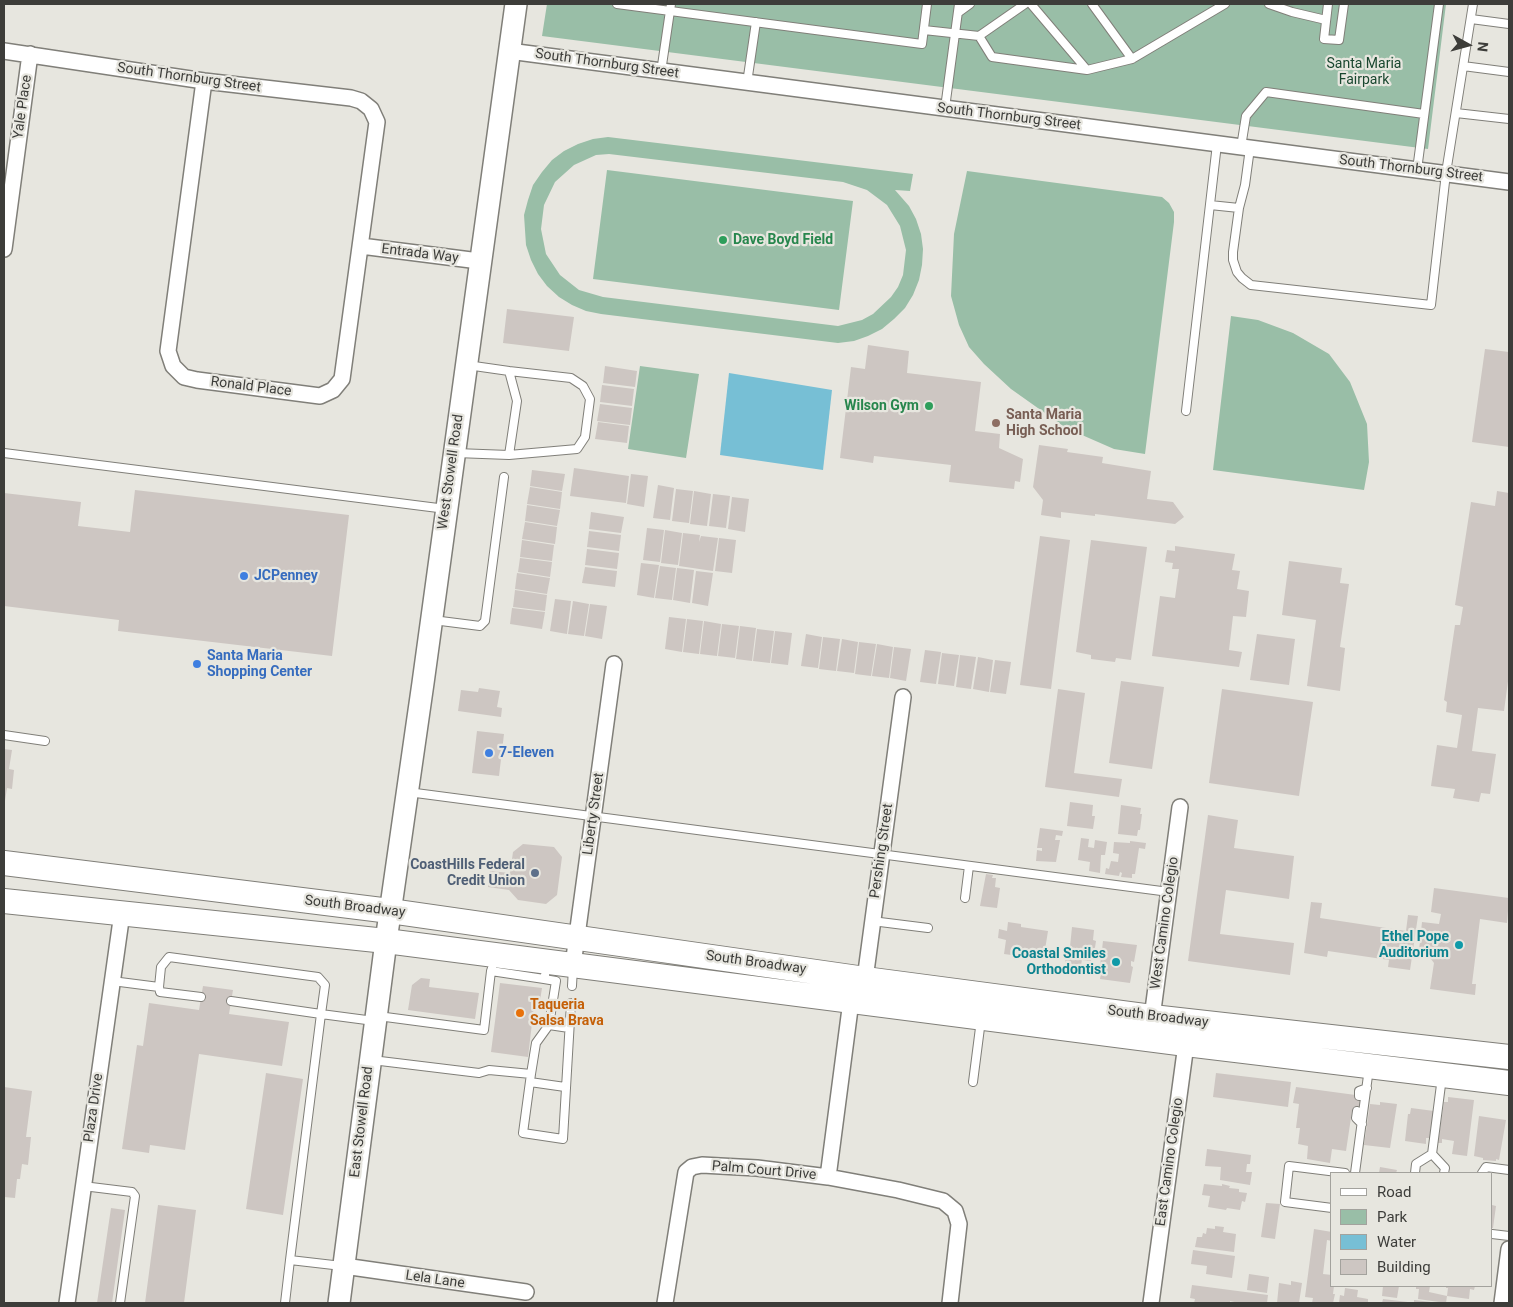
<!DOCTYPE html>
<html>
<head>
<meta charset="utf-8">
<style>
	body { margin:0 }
	#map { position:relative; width:1513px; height:1307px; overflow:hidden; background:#e7e6df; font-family:Roboto,sans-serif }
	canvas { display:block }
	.frame { position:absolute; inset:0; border:5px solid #3d3d3a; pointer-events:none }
	.legend { position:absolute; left:1330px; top:1172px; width:162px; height:115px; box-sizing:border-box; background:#e7e6df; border:1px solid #a3a29d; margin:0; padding:6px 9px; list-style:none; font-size:15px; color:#3d3d3a }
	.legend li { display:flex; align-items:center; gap:10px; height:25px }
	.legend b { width:25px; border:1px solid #a3a29d }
	.north { position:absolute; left:1443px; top:20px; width:50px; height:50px; -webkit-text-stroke:4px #e7e6df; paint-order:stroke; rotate:97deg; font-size:14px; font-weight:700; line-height:20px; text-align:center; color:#3d3d3a }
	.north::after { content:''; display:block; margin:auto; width:18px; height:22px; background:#3d3d3a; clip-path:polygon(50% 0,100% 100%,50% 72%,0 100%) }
</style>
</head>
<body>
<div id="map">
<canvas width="1513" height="1307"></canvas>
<div class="frame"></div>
<ul class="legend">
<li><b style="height:6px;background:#fff"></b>Road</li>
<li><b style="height:14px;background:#99bea7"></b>Park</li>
<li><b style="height:14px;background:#77bfd5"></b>Water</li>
<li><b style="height:14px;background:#cdc6c2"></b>Building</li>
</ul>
<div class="north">N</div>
</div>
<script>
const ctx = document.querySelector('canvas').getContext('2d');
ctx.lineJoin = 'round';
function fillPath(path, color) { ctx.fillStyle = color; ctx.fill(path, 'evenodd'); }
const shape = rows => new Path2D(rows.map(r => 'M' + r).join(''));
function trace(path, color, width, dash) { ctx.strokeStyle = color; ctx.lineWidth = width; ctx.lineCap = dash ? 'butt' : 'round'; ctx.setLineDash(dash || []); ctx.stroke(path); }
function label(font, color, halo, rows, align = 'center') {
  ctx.font = font + ' Roboto,sans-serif'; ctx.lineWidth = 4.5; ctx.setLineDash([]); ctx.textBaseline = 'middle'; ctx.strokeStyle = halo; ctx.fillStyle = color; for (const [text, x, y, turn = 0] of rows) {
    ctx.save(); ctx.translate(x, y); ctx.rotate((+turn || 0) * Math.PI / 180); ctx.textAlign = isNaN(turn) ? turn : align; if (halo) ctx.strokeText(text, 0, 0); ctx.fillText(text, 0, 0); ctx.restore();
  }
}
const green = shape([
	[547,4,1446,4,1428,149,542,36],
	[608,137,913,174,910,191,895,190,909,206,916,219,921,234,923,249,922,265,919,280,913,295,905,308,894,319,882,329,868,336,854,341,838,343,601,314,586,311,572,305,559,297,547,286,538,274,531,260,526,245,524,215,528,200,533,185,542,172,552,160,564,151,578,144,593,139],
	[609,154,843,182,867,190,887,205,900,226,906,250,903,275,898,287,891,297,873,314,862,320,838,326,603,297,579,290,560,275,546,254,541,229,544,205,555,182,574,165,596,155],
	[607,170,853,201,839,310,593,279],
	[967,171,1162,197,1169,203,1174,212,1174,222,1145,454,1114,449,1066,428,1011,389,984,364,969,347,959,325,951,296,954,234],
	[1231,316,1258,320,1293,333,1329,354,1350,382,1367,424,1369,462,1364,490,1213,470],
	[640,366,699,374,686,458,628,449]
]);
const water = shape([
	[729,373,832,390,823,470,720,455]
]);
const building = shape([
	[507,309,574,317,569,351,503,343],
	[868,345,909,351,907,373,981,382,975,431,1000,434,999,448,1023,459,1020,482,1015,481,1014,489,949,482,951,465,874,456,873,463,840,458,851,367,865,369],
	[1485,349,1509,352,1509,447,1472,442],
	[605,366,637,371,635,387,603,383],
	[602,385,634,389,632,406,600,402],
	[600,404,632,408,630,425,597,421],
	[598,422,629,426,627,443,595,439],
	[1039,445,1068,449,1067,452,1103,457,1102,463,1151,471,1147,499,1173,502,1184,517,1175,524,1095,514,1095,516,1061,512,1061,518,1041,515,1043,500,1033,487],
	[574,468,629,476,626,503,570,496],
	[532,470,565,474,562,491,530,486],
	[631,474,648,476,644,507,627,504],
	[658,485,674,488,670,520,653,518],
	[530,487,562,492,560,509,527,504],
	[676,489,693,491,689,523,672,521],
	[135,490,349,515,332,656,118,631,119,620,4,606,4,493,81,502,78,526,130,532],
	[694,491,711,494,707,526,690,524],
	[1497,491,1509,493,1509,674,1504,711,1478,708,1472,751,1496,754,1490,794,1481,793,1479,802,1453,798,1455,789,1431,786,1437,745,1457,748,1462,715,1446,712,1447,702,1444,700,1455,625,1460,625,1463,607,1455,605,1471,502,1495,506],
	[713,494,730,496,726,528,709,526],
	[732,497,749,499,745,532,728,529],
	[527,505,560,510,557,526,525,521],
	[591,512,624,517,621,533,589,529],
	[525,522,557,527,555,544,522,539],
	[647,528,664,530,660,562,643,560],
	[665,530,682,533,678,565,661,563],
	[589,531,621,535,619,551,587,547],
	[683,533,700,535,699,542,701,536,718,538,713,571,679,566],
	[1040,536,1070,540,1051,689,1020,685],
	[719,538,736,540,732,573,715,571],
	[522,540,554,545,552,561,520,557],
	[1091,540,1147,547,1131,660,1116,658,1115,662,1091,659,1091,655,1076,652],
	[1175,546,1235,554,1232,570,1240,571,1237,589,1249,591,1246,617,1233,616,1229,650,1242,652,1239,667,1152,656,1160,596,1175,598,1179,569,1172,569,1173,563,1165,562,1167,550,1175,551],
	[587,549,619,553,617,569,585,565],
	[520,558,552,562,550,577,518,572],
	[1289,561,1342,568,1340,583,1349,584,1340,647,1345,648,1340,691,1307,686,1316,620,1282,615],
	[641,563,659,565,654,598,637,595],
	[660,566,676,568,672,600,655,598],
	[585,567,617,571,615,587,582,583],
	[677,568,694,570,690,603,673,600],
	[696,571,713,573,708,606,692,603],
	[517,573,550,578,547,594,515,589],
	[515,590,547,595,545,611,513,607],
	[555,599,571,601,567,634,550,631],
	[573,601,589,604,584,636,568,634],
	[590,604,607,606,602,639,585,636],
	[512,608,545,612,542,629,510,624],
	[669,617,686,619,682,652,665,649],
	[687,619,703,621,699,654,683,652],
	[704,621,721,624,717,656,700,654],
	[722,624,739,626,735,658,718,656],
	[740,626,756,628,752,661,736,659],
	[757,629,774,631,770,663,753,661],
	[775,631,792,633,788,665,771,663],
	[806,634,822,637,818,668,801,666],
	[1257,634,1295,639,1289,685,1250,680],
	[823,637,840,639,836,671,819,669],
	[842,639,858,642,854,673,837,671],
	[859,642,876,644,871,676,855,674],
	[877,644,893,647,889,678,872,676],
	[894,647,911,649,906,681,890,678],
	[925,650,941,652,936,684,920,682],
	[942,653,959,655,954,686,938,684],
	[960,655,976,657,971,689,956,687],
	[978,657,993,660,989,692,973,689],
	[995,660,1011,662,1006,694,990,692],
	[1121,681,1164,687,1152,769,1109,763],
	[479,688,500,691,497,707,502,708,501,717,458,711,461,690,478,692],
	[1058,689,1085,693,1074,773,1122,779,1119,797,1045,787],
	[1222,689,1313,702,1299,796,1209,783],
	[477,731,504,734,499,776,472,773],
	[4,749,12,750,9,769,14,770,12,789,7,788,5,801],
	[1070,802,1093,805,1092,816,1095,816,1093,829,1067,826],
	[1121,805,1141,808,1140,814,1142,814,1140,830,1138,830,1137,836,1118,834],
	[1208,815,1238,820,1234,848,1294,856,1289,899,1226,890,1220,934,1294,943,1290,975,1188,961],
	[1040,828,1063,831,1062,836,1056,835,1055,840,1060,840,1056,862,1036,861,1037,850,1042,851,1042,848,1037,848],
	[1081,838,1089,839,1088,847,1094,848,1095,840,1107,842,1105,855,1101,855,1100,873,1089,871,1090,862,1078,860],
	[1130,841,1146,843,1145,849,1139,848,1135,874,1132,874,1132,878,1121,877,1122,873,1120,872,1119,876,1105,874,1106,868,1109,869,1111,861,1118,862,1119,854,1113,853,1114,842,1130,843],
	[523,844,554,847,562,857,557,895,546,904,518,900,509,890,488,887,490,871,510,873,513,852],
	[986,874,993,875,992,878,996,878,995,887,1000,888,997,908,980,906],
	[1434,888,1509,898,1507,923,1480,919,1472,984,1476,984,1475,995,1430,989,1434,963,1425,951,1419,950,1422,922,1439,924,1441,914,1431,912],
	[1311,902,1322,903,1320,918,1406,931,1408,915,1418,916,1410,970,1388,967,1389,960,1328,951,1327,957,1304,953],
	[1008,922,1021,924,1021,927,1048,931,1044,956,1034,955,1034,958,1004,954,1006,940,998,938,999,929,1007,931],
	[1072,927,1094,930,1093,940,1096,941,1094,954,1092,954,1091,961,1082,960,1081,965,1065,963,1067,946,1070,947],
	[1103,941,1137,945,1134,962,1131,961,1131,966,1133,967,1130,983,1100,979,1102,967,1100,966],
	[421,978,430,979,429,987,479,993,475,1019,408,1010,412,985],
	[500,983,542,988,539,1007,534,1006,528,1057,491,1052],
	[203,986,233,990,229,1014,289,1022,282,1066,199,1054,185,1150,150,1145,149,1153,122,1149,137,1045,143,1046,149,1003,199,1010],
	[266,1073,303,1079,283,1215,246,1209],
	[1216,1073,1291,1082,1288,1107,1213,1097],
	[4,1087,32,1091,26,1137,31,1137,28,1165,22,1164,20,1179,17,1179,15,1198,4,1197],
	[1296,1087,1363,1096,1361,1112,1352,1111,1346,1151,1332,1149,1330,1163,1307,1159,1308,1146,1298,1144,1300,1128,1296,1128,1299,1104,1293,1103],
	[1448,1097,1474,1100,1467,1156,1452,1154,1454,1141,1442,1139,1442,1143,1438,1143,1444,1102,1448,1102],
	[1380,1102,1397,1104,1390,1148,1364,1145,1370,1104,1380,1105],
	[1411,1108,1434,1111,1429,1138,1426,1138,1426,1144,1405,1141,1408,1114,1410,1114],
	[1479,1116,1506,1120,1499,1160,1496,1159,1496,1161,1483,1160,1483,1158,1474,1156],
	[1207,1149,1251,1155,1250,1164,1247,1164,1246,1172,1252,1172,1250,1185,1220,1180,1221,1167,1205,1166],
	[1380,1167,1397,1170,1396,1173,1379,1173],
	[1204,1184,1222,1186,1222,1184,1230,1186,1229,1188,1239,1189,1239,1192,1247,1193,1245,1202,1242,1201,1240,1210,1227,1208,1226,1210,1208,1207,1210,1196,1202,1195],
	[1266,1203,1280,1204,1275,1239,1261,1237],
	[158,1205,196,1210,184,1303,145,1303],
	[1492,1205,1496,1206,1493,1228,1492,1228],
	[111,1208,125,1210,112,1303,97,1303],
	[1215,1226,1224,1227,1223,1232,1236,1234,1234,1252,1195,1247,1197,1237,1202,1237,1203,1233,1206,1234,1207,1228,1215,1229],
	[1314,1229,1332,1232,1332,1241,1327,1240,1323,1274,1332,1275,1332,1286,1334,1286,1333,1294,1335,1294,1333,1303,1312,1303,1313,1298,1305,1297],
	[1193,1250,1235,1256,1232,1278,1206,1274,1207,1266,1191,1264],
	[1249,1274,1269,1277,1267,1293,1247,1290],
	[1291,1281,1302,1283,1299,1303,1277,1303,1279,1283,1291,1285],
	[1192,1285,1268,1295,1267,1303,1239,1303,1230,1301,1230,1303,1194,1303,1195,1299,1190,1298],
	[1383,1286,1399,1286,1397,1298,1382,1296],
	[1416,1286,1430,1286,1429,1292,1447,1296,1446,1303,1418,1299,1419,1289,1416,1289],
	[1446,1286,1475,1286,1474,1290,1470,1289,1469,1299,1447,1296,1448,1288,1446,1288],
	[1345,1288,1358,1290,1357,1297,1368,1299,1368,1303,1339,1303,1340,1295,1344,1296],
	[1383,1299,1408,1302,1408,1303,1382,1303],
	[1414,1300,1431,1302,1431,1303,1414,1303]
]);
const service = shape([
	[617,4,922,44,927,4],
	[1031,4,1087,70,1132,59],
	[1092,4,1132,59,1225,4],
	[1269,4,1292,12,1326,20],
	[1328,4,1324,39,1339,40,1344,4],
	[959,12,970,4],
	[1471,19,1509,24],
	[924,30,979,36,1025,4],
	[979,36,992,57,1087,70],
	[1463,66,1509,72],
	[661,72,671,4],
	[747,83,756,22],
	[945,108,959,4],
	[1456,113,1509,119],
	[1241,147,1246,116,1266,92,1424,114],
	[1250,148,1245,185,1239,208,1233,252,1233,260,1237,272,1242,278,1251,285,1431,305,1446,173,1473,4],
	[1417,170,1439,4],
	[1210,205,1239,208],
	[509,371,571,378,583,386,590,399,585,437,577,449,509,455],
	[1186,411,1217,144],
	[4,453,446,509],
	[456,453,509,455,517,401,509,371,467,365],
	[433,620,480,626,485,621,504,477],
	[4,735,45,741],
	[408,792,1169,892],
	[965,898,969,866],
	[872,921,928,928],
	[492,968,491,971,544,979,545,975],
	[112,981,159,987,161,967,169,957,318,977,325,985,321,1014,231,1001],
	[572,986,573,967],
	[159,987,160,992,201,997],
	[378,1016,484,1030,491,971],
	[549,1025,569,1028],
	[372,1060,479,1073,489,1070,531,1074,536,1043,549,1025,556,981,544,979],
	[531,1074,523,1133,563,1139,571,1003],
	[530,1082,565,1087],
	[973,1082,981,1020],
	[1359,1096,1359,1091,1367,1088],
	[1357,1111,1356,1118,1362,1124],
	[1432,1154,1445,1168,1444,1173],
	[1355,1173,1369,1068],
	[1415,1173,1416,1164,1432,1154,1442,1077],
	[1482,1173,1486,1167,1509,1170],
	[83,1186,132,1192,135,1196,120,1303],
	[1332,1208,1285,1202,1289,1166,1345,1173],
	[1492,1234,1509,1236],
	[290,1260,321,1014,374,1021],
	[285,1303,290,1260,342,1266]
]);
const minor = shape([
	[4,51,204,81,351,98,361,101,371,109,377,122,342,379,333,390,320,396,197,380,184,377,173,366,168,351,204,81],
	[509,51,1509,182],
	[361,246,479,261],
	[4,249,30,54],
	[573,965,614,664],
	[1151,1025,1180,807],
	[828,1177,851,1001,865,979,903,697],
	[344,1266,526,1292],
	[67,1303,122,913],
	[665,1303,686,1172,692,1167,702,1165,757,1168,828,1177,898,1190,943,1201,955,1211,959,1224,950,1303],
	[1151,1303,1187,1037],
	[1502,1303,1509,1249]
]);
const secondary = shape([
	[339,1303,386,941,423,683,516,4]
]);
const primary = shape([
	[4,863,390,911,865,979,1152,1017,1509,1057],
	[4,901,386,941,1186,1044,1509,1083]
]);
const markers = [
	[723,240,5,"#2e9e5b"],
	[929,406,5,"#2e9e5b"],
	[996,423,5,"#8d6e63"],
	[244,576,5,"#3f7fe0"],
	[197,664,5,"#3f7fe0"],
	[489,753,5,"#3f7fe0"],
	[535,873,5,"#5c6f8a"],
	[1459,945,5,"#0f9aa8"],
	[1116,962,5,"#0f9aa8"],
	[520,1013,5,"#e8710a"]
];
const streetNames = [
	["South Thornburg Street",607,64,8],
	["South Thornburg Street",189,78,8],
	["Yale Place",23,107,-82],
	["South Thornburg Street",1009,117,7],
	["South Thornburg Street",1411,169,7],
	["Entrada Way",420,254,7],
	["Ronald Place",251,387,7],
	["West Stowell Road",451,472,-82],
	["Liberty Street",594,814,-82],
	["Pershing Street",882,851,-82],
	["South Broadway",355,907,7],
	["West Camino Colegio",1165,923,-82],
	["South Broadway",756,963,8],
	["South Broadway",1158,1017,7],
	["Plaza Drive",94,1108,-82],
	["East Stowell Road",362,1122,-83],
	["East Camino Colegio",1170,1162,-82],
	["Palm Court Drive",764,1171,5],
	["Lela Lane",435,1280,8]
];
const parkNames = [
	["Santa Maria",1364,64],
	["Fairpark",1364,80]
];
const leisureNames = [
	["Dave Boyd Field",733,240],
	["Wilson Gym",919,406,"right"]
];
const educationNames = [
	["Santa Maria",1006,415],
	["High School",1006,431]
];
const shopNames = [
	["JCPenney",254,576],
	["Santa Maria",207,656],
	["Shopping Center",207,672],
	["7-Eleven",499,753]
];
const serviceNames = [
	["CoastHills Federal",525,865],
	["Credit Union",525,881]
];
const cultureNames = [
	["Ethel Pope",1449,937],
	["Auditorium",1449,953],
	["Coastal Smiles",1106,954],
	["Orthodontist",1106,970]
];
const foodNames = [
	["Taqueria",530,1005],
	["Salsa Brava",530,1021]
];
fillPath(green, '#99bea7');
fillPath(water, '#77bfd5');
fillPath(building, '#cdc6c2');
trace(service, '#807f79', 10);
trace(minor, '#807f79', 18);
trace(secondary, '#807f79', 24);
trace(primary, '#807f79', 26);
trace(service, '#fff', 8);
trace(minor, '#fff', 15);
trace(secondary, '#fff', 21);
trace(primary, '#fff', 24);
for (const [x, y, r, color] of markers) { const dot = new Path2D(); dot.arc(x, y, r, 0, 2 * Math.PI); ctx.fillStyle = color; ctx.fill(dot); trace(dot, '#e7e6df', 2); }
label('14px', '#3d3d3a', '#e7e6df', streetNames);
label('14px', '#19472f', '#e7e6df', parkNames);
label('bold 14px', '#27864d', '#e7e6df', leisureNames, 'left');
label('bold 14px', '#785e54', '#e7e6df', educationNames, 'left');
label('bold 14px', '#366cbe', '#e7e6df', shopNames, 'left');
label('bold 14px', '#4e5e75', '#e7e6df', serviceNames, 'right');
label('bold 14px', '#0d838f', '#e7e6df', cultureNames, 'right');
label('bold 14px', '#c56008', '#e7e6df', foodNames, 'left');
</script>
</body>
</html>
